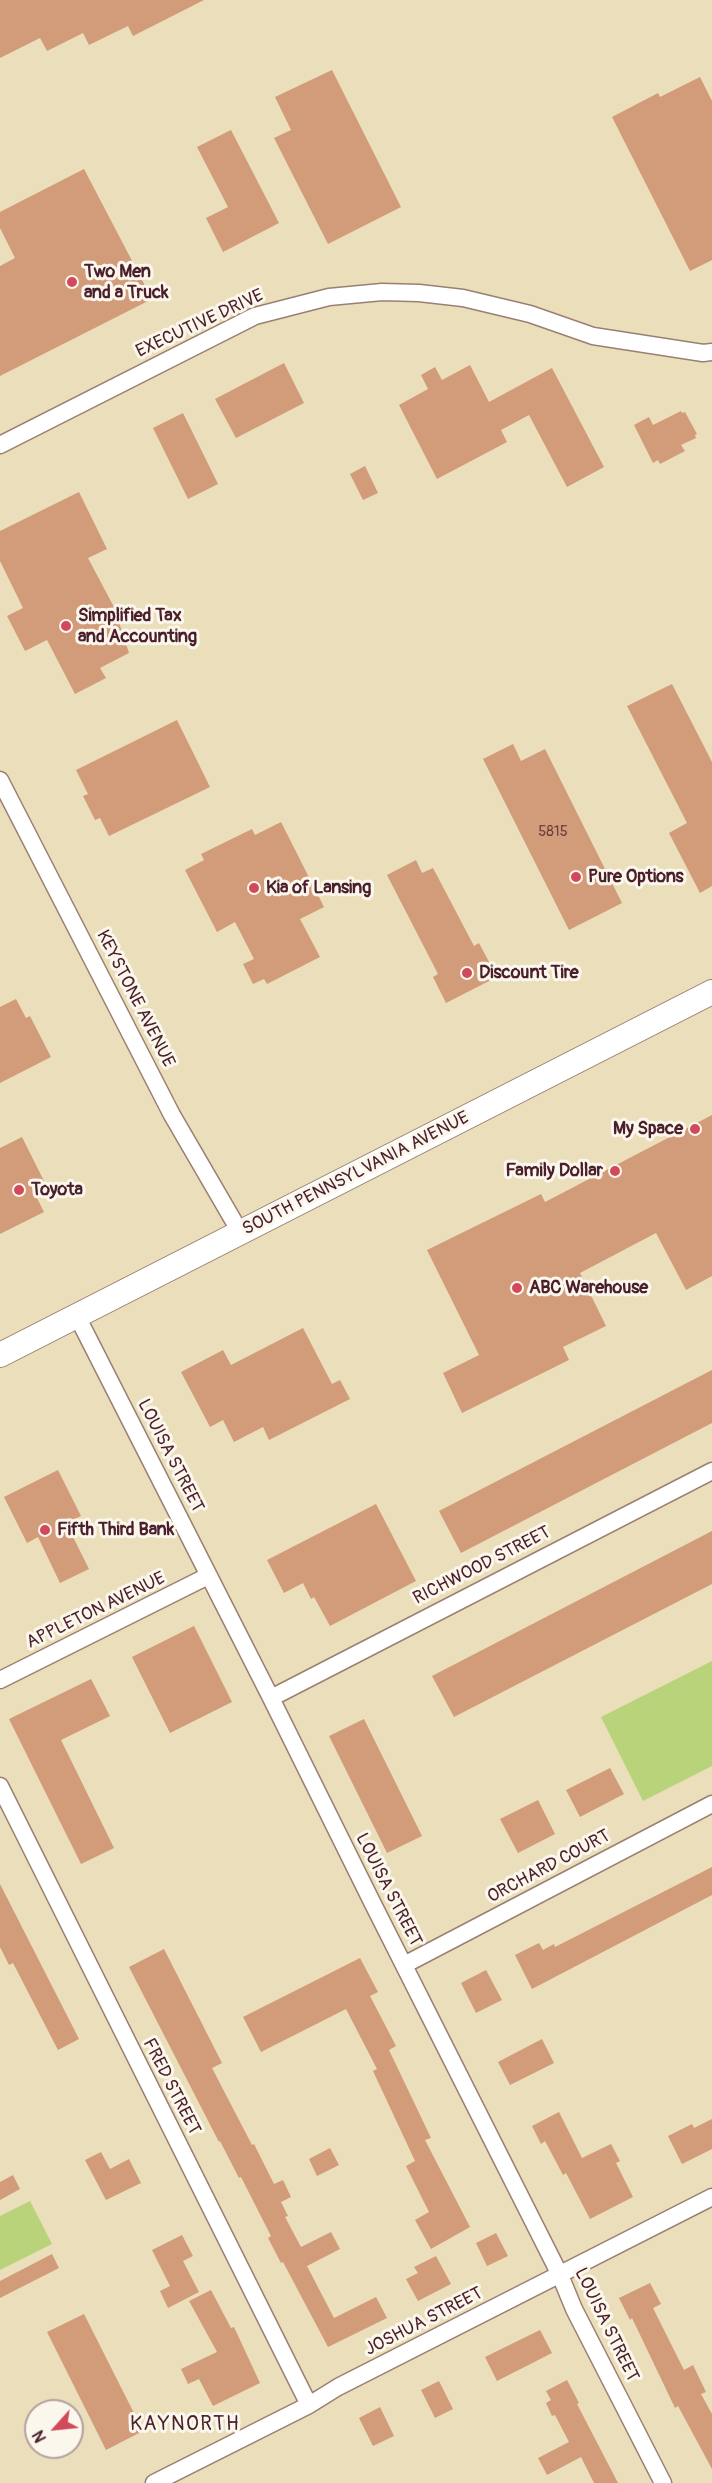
<!DOCTYPE html>
<html>
<head>
<meta charset="utf-8">
<style>
	body { margin:0 }
	#map { position:relative; width:712px; height:2483px; overflow:hidden; background:#eadfba; font-family:Pangolin,sans-serif }
	canvas { display:block }
	.north { position:absolute; left:24px; top:2399px; width:60px; height:60px; box-sizing:border-box; background:#fbf7ec; border:2px solid #b4a19f; border-radius:50%; rotate:243deg; font-size:16px; font-weight:700; line-height:24px; text-align:center; color:#4a1f2b }
	.north::after { content:''; display:block; margin:auto; width:21px; height:27px; background:#d1495b; clip-path:polygon(50% 0,100% 100%,50% 72%,0 100%) }
</style>
</head>
<body>
<div id="map">
<canvas width="712" height="2483"></canvas>
<div class="north">N</div>
</div>
<script>
const ctx = document.querySelector('canvas').getContext('2d');
ctx.lineJoin = 'round';
function fillPath(path, color) { ctx.fillStyle = color; ctx.fill(path, 'evenodd'); }
const shape = rows => new Path2D(rows.map(r => 'M' + r).join(''));
function trace(path, color, width, dash) { ctx.strokeStyle = color; ctx.lineWidth = width; ctx.lineCap = dash ? 'butt' : 'round'; ctx.setLineDash(dash || []); ctx.stroke(path); }
function label(font, color, halo, rows, align = 'center') {
  ctx.font = font + ' Pangolin,sans-serif'; ctx.lineWidth = 6; ctx.setLineDash([]); ctx.textBaseline = 'middle'; ctx.strokeStyle = halo; ctx.fillStyle = color; for (const [text, x, y, turn = 0] of rows) {
    ctx.save(); ctx.translate(x, y); ctx.rotate((+turn || 0) * Math.PI / 180); ctx.textAlign = isNaN(turn) ? turn : align; if (halo) ctx.strokeText(text, 0, 0); ctx.fillText(text, 0, 0); ctx.restore();
  }
}
const green = shape([
	[712,1661,712,1766,643,1801,601,1717],
	[30,2201,52,2244,0,2270,0,2216]
]);
const building = shape([
	[0,0,204,0,133,36,128,26,89,45,83,33,47,51,40,38,0,58],
	[332,70,401,207,328,244,274,138,291,130,275,97],
	[700,77,712,101,712,260,690,271,612,117,658,93,660,97],
	[231,130,279,223,223,252,206,218,228,207,197,147],
	[84,169,152,299,0,376,0,266,15,258,0,228,0,212],
	[284,363,304,403,236,438,215,399],
	[470,365,489,402,552,368,604,467,567,487,529,415,501,430,507,442,437,479,399,405,428,389,421,375,435,367,442,380],
	[681,411,682,413,685,412,697,434,695,435,696,438,681,445,685,451,660,464,658,460,653,463,634,425,649,417,653,425],
	[183,413,218,484,188,499,153,428],
	[365,466,378,493,363,500,350,474],
	[79,492,107,549,88,558,114,607,129,653,100,668,106,678,75,694,47,640,25,651,7,616,23,608,0,561,0,531],
	[672,684,712,762,712,886,700,893,669,833,687,823,627,706],
	[177,720,210,787,109,836,100,818,95,820,83,796,88,794,76,770],
	[513,744,521,761,545,749,622,903,569,930,483,759],
	[281,822,324,907,300,919,320,957,267,984,264,979,253,984,243,964,254,959,235,922,217,932,185,870,204,860,201,854,252,829,255,835],
	[416,860,422,873,433,868,474,946,479,943,497,977,446,1003,433,977,438,974,387,875],
	[16,999,26,1018,30,1016,51,1057,0,1083,0,1007],
	[712,1115,712,1276,686,1290,656,1233,580,1273,606,1326,563,1347,569,1360,462,1413,443,1373,479,1355,427,1250,541,1194,545,1202],
	[22,1137,44,1181,41,1183,37,1198,44,1212,0,1234,0,1148],
	[303,1328,332,1384,340,1380,350,1399,269,1440,263,1427,234,1442,223,1420,210,1427,181,1372,223,1350,231,1365],
	[712,1370,712,1423,461,1553,439,1511],
	[58,1470,81,1516,66,1523,89,1569,60,1583,38,1537,27,1543,4,1497],
	[376,1504,416,1581,330,1626,314,1597,311,1599,303,1583,284,1593,267,1560],
	[712,1531,712,1584,454,1717,432,1676],
	[194,1626,232,1702,170,1733,132,1657],
	[91,1679,110,1716,61,1740,114,1848,81,1864,9,1719],
	[364,1719,422,1836,387,1853,329,1736],
	[610,1768,624,1794,580,1817,566,1790],
	[538,1800,555,1834,518,1853,500,1819],
	[712,1867,712,1895,532,1989,515,1955,539,1943,543,1950,554,1944,555,1947],
	[0,1884,79,2039,58,2050,13,1963,9,1965,0,1947],
	[164,1949,222,2063,212,2068,252,2145,254,2144,274,2184,283,2180,291,2197,281,2202,288,2216,285,2217,301,2247,331,2232,340,2249,307,2266,334,2318,376,2297,387,2318,328,2347,283,2262,281,2263,268,2238,271,2236,241,2177,239,2178,220,2141,219,2142,129,1967],
	[360,1958,378,1992,370,1996,396,2046,389,2050,431,2138,425,2140,470,2227,431,2249,415,2220,429,2212,406,2166,415,2161,373,2071,377,2069,346,2009,261,2052,243,2017],
	[486,1970,502,2000,476,2013,461,1983],
	[542,2039,554,2063,510,2085,498,2062],
	[559,2112,582,2158,611,2144,620,2161,616,2163,633,2197,590,2219,566,2173,563,2175,545,2141,541,2144,532,2126],
	[712,2119,712,2149,682,2164,668,2136,692,2124,694,2128],
	[330,2148,339,2165,317,2176,309,2159],
	[101,2152,110,2169,129,2159,141,2183,106,2200,85,2160],
	[13,2175,20,2189,0,2200,0,2182],
	[496,2233,508,2256,487,2266,476,2243],
	[182,2235,193,2256,183,2261,199,2292,168,2308,160,2291,170,2286,152,2250],
	[52,2254,59,2268,0,2298,0,2281],
	[436,2256,451,2284,418,2301,406,2279,418,2273,414,2267],
	[650,2283,661,2304,653,2308,684,2370,693,2365,706,2392,701,2394,712,2414,712,2469,678,2406,675,2408,632,2318,630,2320,619,2298],
	[211,2290,231,2328,234,2327,260,2383,213,2406,199,2379,188,2384,181,2369,217,2352,189,2301],
	[84,2314,143,2431,106,2450,47,2332],
	[540,2330,552,2353,497,2381,485,2357],
	[567,2380,579,2403,577,2404,618,2483,594,2483,581,2457,547,2475,538,2458,569,2442,555,2415,552,2416,546,2403,551,2400,546,2391],
	[439,2381,453,2409,435,2418,421,2390],
	[380,2407,394,2436,373,2446,359,2418]
]);
const minor = shape([
	[0,445,255,316,329,297,382,292,419,293,463,298,530,314,593,336,703,353,712,352],
	[0,780,172,1115,240,1232],
	[77,1316,271,1698,372,1902,560,2275,574,2309,663,2483],
	[0,1680,208,1576],
	[271,1698,712,1471],
	[0,1786,309,2405],
	[404,1965,712,1804],
	[154,2483,309,2405,338,2387,712,2197]
]);
const secondary = shape([
	[0,1355,712,992]
]);
const markers = [
	[72,282,6,"#d1495b"],
	[66,626,6,"#d1495b"],
	[576,877,6,"#d1495b"],
	[254,888,6,"#d1495b"],
	[467,973,6,"#d1495b"],
	[695,1129,6,"#d1495b"],
	[615,1171,6,"#d1495b"],
	[19,1190,6,"#d1495b"],
	[517,1288,6,"#d1495b"],
	[45,1530,6,"#d1495b"]
];
const numberNames = [
	["5815",553,832]
];
const poiNames = [
	["Two Men",84,272],
	["and a Truck",84,293],
	["Simplified Tax",78,616],
	["and Accounting",78,637],
	["Pure Options",588,877],
	["Kia of Lansing",266,888],
	["Discount Tire",479,973],
	["My Space",683,1129,"right"],
	["Family Dollar",603,1171,"right"],
	["Toyota",31,1190],
	["ABC Warehouse",529,1288],
	["Fifth Third Bank",57,1530]
];
const streetNames = [
	["EXECUTIVE DRIVE",200,324,-25],
	["KEYSTONE AVENUE",135,999,63],
	["SOUTH PENNSYLVANIA AVENUE",356,1174,-27],
	["LOUISA STREET",170,1456,63],
	["RICHWOOD STREET",482,1566,-27],
	["APPLETON AVENUE",96,1611,-26],
	["ORCHARD COURT",549,1867,-28],
	["LOUISA STREET",388,1890,63],
	["FRED STREET",171,2087,63],
	["JOSHUA STREET",424,2322,-27],
	["LOUISA STREET",606,2325,64]
];
const neighbourhoodNames = [
	["KAYNORTH",185,2425]
];
fillPath(green, '#b8d379');
fillPath(building, '#d29b79');
trace(minor, '#9a7f72', 19);
trace(secondary, '#9a7f72', 26);
trace(minor, '#fff', 16);
trace(secondary, '#fff', 24);
for (const [x, y, r, color] of markers) { const dot = new Path2D(); dot.arc(x, y, r, 0, 2 * Math.PI); ctx.fillStyle = color; ctx.fill(dot); trace(dot, '#fbf7ec', 2); }
label('15px', '#6c3e3e', null, numberNames);
label('bold 18px', '#4a1f2b', '#fbf7ec', poiNames, 'left');
label('18px', '#4a1f2b', '#fbf7ec', streetNames);
ctx.letterSpacing = '1.5px';
label('20px', '#4a1f2b', '#fbf7ec', neighbourhoodNames);
ctx.letterSpacing = '0px';
</script>
</body>
</html>
